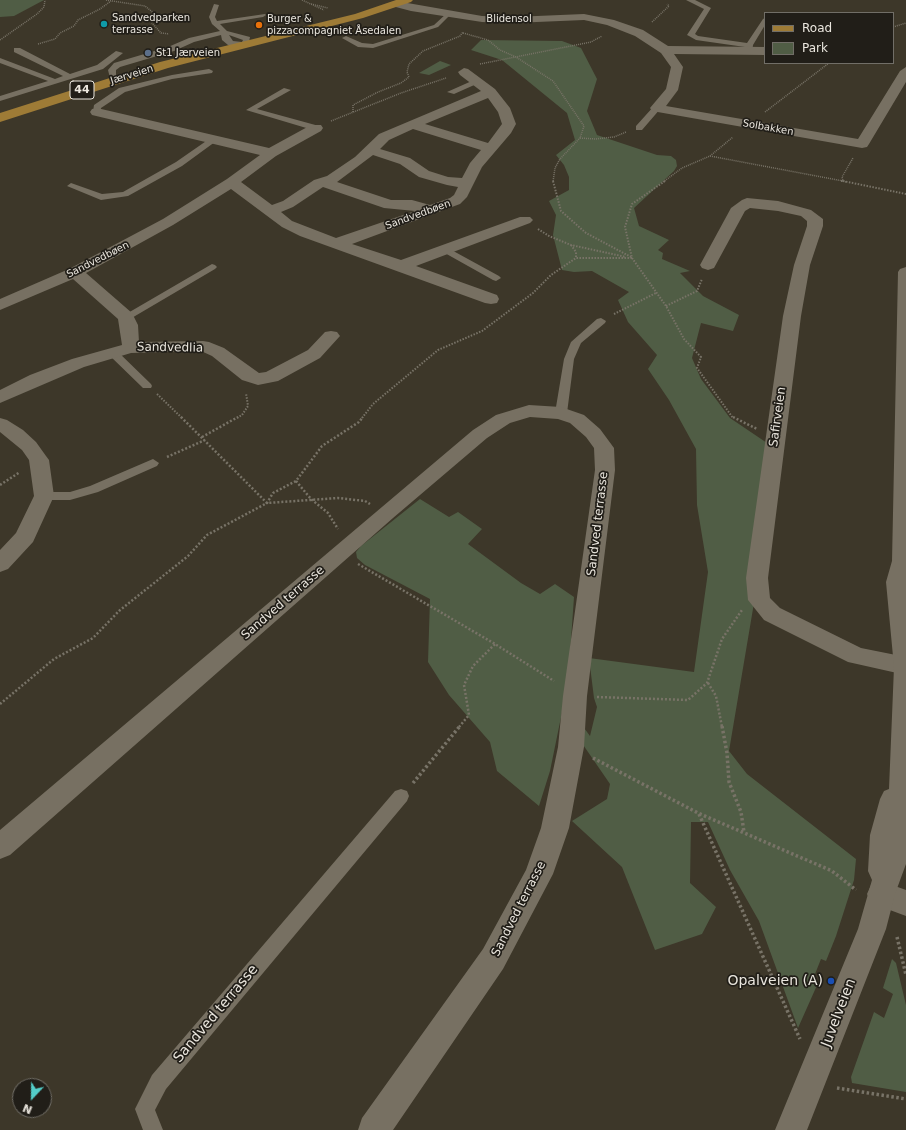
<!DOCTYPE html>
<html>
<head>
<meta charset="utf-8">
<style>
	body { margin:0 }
	#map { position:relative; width:906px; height:1130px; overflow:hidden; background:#3d3729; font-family:"DejaVu Sans",sans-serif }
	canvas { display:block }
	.legend { position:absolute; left:764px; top:12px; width:130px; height:52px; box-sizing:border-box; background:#211e18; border:1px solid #716e67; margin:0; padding:5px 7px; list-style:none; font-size:12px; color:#eae6de }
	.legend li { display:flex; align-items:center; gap:8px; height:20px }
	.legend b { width:20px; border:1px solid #716e67 }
	.north { position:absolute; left:12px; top:1078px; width:40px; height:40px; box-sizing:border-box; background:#211e18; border:1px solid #716e67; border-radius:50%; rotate:202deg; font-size:11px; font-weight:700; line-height:16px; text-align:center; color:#eae6de }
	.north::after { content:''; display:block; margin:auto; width:14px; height:18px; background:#53cdc9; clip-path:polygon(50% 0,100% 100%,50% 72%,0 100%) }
</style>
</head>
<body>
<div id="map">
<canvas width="906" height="1130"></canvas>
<ul class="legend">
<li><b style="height:5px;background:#9e7b36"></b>Road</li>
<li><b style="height:11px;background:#505d45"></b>Park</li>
</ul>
<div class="north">N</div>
</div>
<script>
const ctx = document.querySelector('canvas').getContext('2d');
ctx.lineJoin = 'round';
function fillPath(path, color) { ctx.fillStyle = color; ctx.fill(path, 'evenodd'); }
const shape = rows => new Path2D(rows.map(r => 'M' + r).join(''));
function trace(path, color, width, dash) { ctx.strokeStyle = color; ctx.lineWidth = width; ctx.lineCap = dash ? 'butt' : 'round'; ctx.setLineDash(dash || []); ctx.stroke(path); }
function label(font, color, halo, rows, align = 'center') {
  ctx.font = font + ' "DejaVu Sans",sans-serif'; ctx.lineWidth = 3.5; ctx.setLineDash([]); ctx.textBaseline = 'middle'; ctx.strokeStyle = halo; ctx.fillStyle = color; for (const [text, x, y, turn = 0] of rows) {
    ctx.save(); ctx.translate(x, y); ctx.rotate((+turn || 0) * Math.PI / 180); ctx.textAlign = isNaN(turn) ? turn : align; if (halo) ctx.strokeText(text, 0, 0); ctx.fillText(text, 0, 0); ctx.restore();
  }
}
const green = shape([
	[0,0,44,0,14,16,0,17],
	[481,40,562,41,581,48,597,79,587,111,597,135,657,155,671,156,676,160,677,166,674,171,634,208,639,226,669,240,658,250,663,253,662,259,690,271,680,273,703,296,739,315,733,331,701,323,692,358,701,379,730,418,770,445,755,597,729,751,747,774,856,859,854,880,836,936,826,961,821,959,813,979,818,983,798,1028,759,921,730,870,708,822,691,822,690,883,716,907,702,934,655,950,622,867,572,821,607,799,610,784,577,736,579,721,590,736,597,707,594,698,589,658,694,672,708,572,697,505,696,449,669,400,648,369,657,355,628,322,618,300,629,292,592,271,574,272,562,270,553,235,556,215,549,201,569,190,569,177,564,165,556,155,575,140,567,113,502,60,471,50],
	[440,61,451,65,429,75,419,73],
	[420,499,449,517,458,512,482,529,468,544,521,583,540,594,555,584,574,597,568,683,550,771,539,806,497,771,490,742,449,695,428,662,430,599,365,565,357,558,356,552,361,546],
	[892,959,896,963,906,1005,906,1092,852,1083,851,1077,874,1012,884,1018,893,994,883,988]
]);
const pathFar3 = shape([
	[106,0,145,6,156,15,152,23,161,33,169,34],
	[302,0,324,10],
	[311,4,328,8],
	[652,22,669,6,667,4],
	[893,27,906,23],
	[463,33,488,40,500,50,516,57,553,81,584,126,580,138,560,159,555,168,553,182],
	[0,40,37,14,44,7,45,0],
	[38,44,55,39,60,33,74,26,78,20,100,9,111,1],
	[480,64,591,42,602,36],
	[353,112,353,105,378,92,401,83,409,77,407,72,409,64,423,51,460,36,463,32],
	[765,112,829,63],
	[331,121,401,93,446,78],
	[580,138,595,139,614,137,626,132],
	[710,156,843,181],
	[663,182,682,168,710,156,733,137],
	[846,182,843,181,842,177,853,158]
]);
const pathFar2 = shape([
	[553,181,561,211,586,233,631,257],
	[841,181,843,181],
	[843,181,906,194],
	[538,229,549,236,571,245,626,257],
	[571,245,576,252,576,258],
	[632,258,666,306,684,339,701,357,697,368,733,418],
	[666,306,697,291,702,279],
	[614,314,656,293],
	[157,394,182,418],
	[237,418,242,415,248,406,246,393],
	[362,418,373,404,438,350,482,331,533,293,551,275,576,258,632,258,625,227,632,204,665,181]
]);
const pathFar1 = shape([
	[181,417,267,503,338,498,365,501,370,504],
	[733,417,757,429],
	[202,437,238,417],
	[167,457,205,440],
	[296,481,311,499,328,513,338,529],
	[0,485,20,472],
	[358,564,495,644,554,681],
	[708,683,716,696,722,727],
	[597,697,688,700,707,683,722,639,742,610],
	[0,704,54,659,93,638,119,611,188,556,207,535,267,503,273,493,296,481,322,446,359,422,363,417],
	[459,727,469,715,464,685,473,666,495,644]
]);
const path = shape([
	[722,726,727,753,729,782,741,812,744,832],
	[593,758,698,813,832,871,856,890],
	[413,783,460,726],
	[699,814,800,1039],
	[897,937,906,975],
	[837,1088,906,1099]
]);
const service = shape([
	[686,0,695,0,711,8,695,34,698,36,747,43,763,19,765,18,765,25,753,45,752,53,746,53,745,47,696,40,689,36,687,35,704,9,686,0],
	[214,4,219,5,215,17,217,21,265,14,266,15,263,17,220,24,227,31,250,37,248,47,228,45,222,40,221,35,194,42,174,51,120,67,116,70,116,78,110,78,108,70,114,63,168,47,189,38,220,31,212,24,209,17,214,4],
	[229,35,243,40,242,42,233,41,229,35],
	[447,13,450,15,438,27,373,48,358,47,342,38,346,36,362,43,373,44,434,25,447,13],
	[14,48,20,48,70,74,97,65,116,51,123,53,103,69,0,101,0,96,48,81,0,63,0,58,55,79,63,76,14,52,14,48],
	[209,69,213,71,212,73,172,79,125,92,101,108,100,114,93,112,94,105,119,88,172,75,209,69],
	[474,80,481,82,454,94,447,92,474,80],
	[284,88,291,90,257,109,319,126,319,130,313,130,246,110,284,88],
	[654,106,661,108,642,130,636,130,636,126,654,106],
	[212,137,215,137,219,139,182,166,128,196,101,200,67,186,71,183,102,194,123,192,176,162,212,137],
	[446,247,499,276,501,278,496,281,493,280,443,252,443,248,446,247],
	[212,264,215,265,217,267,215,269,130,319,122,319,121,317,212,264],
	[601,318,606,321,605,323,581,343,574,359,567,413,565,415,557,415,555,413,564,359,571,342,597,319,601,318],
	[112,349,116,350,151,384,152,386,151,388,143,388,108,354,107,352,108,350,112,349],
	[153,459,159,463,157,466,98,492,70,500,44,500,38,496,44,492,70,492,90,486,153,459],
	[401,789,407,791,409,796,407,801,166,1089,155,1110,163,1130,143,1130,135,1109,152,1075,395,791,401,789]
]);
const minor = shape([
	[396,1,482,16,513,17,584,14,614,20,643,30,668,46,765,47,765,55,674,54,683,67,678,90,666,106,858,139,900,71,906,67,906,82,869,144,867,147,862,148,652,111,650,108,666,89,671,67,661,53,635,36,607,25,584,20,513,23,482,22,411,11,392,6,390,4,396,1],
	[464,68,468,69,495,89,510,108,516,124,511,133,482,167,467,197,460,204,352,244,401,260,520,217,530,217,533,220,530,223,416,266,497,295,499,299,497,303,491,304,485,303,300,236,282,227,231,189,173,225,86,273,132,313,138,325,139,342,203,341,209,342,224,348,259,373,266,372,308,350,325,332,331,331,337,332,340,336,320,358,278,381,258,385,242,380,212,356,201,351,131,353,84,367,0,403,0,390,30,375,72,359,122,345,118,319,73,279,0,310,0,299,69,269,163,219,227,179,260,155,92,115,90,112,92,109,97,108,269,148,311,125,321,125,323,128,321,131,276,156,241,182,272,205,283,201,314,180,327,176,355,157,379,134,481,91,460,75,458,72,464,68],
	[488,98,498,112,502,124,488,143,425,124,488,98],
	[413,129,481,150,470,163,462,178,448,177,429,171,410,158,380,149,389,140,413,129],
	[373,155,400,164,419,177,447,185,458,187,454,195,450,198,430,205,412,200,391,200,337,182,373,155],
	[323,187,384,208,415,211,336,238,292,221,281,212,293,207,323,187],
	[747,198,778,201,811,210,823,219,823,226,810,265,801,316,768,578,770,598,780,608,861,648,906,657,906,675,848,662,764,620,748,600,746,578,783,316,794,265,807,226,807,221,801,216,778,211,750,208,745,211,714,268,708,270,702,268,700,265,731,208,742,200,747,198],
	[529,405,561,407,584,415,600,429,614,448,615,470,587,696,584,747,569,828,553,874,503,969,393,1130,358,1130,362,1118,483,949,526,870,541,828,558,747,563,696,595,470,594,448,586,437,570,423,558,419,530,417,510,423,487,438,393,518,10,855,0,859,0,830,473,430,496,415,529,405],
	[0,418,7,420,23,430,36,442,46,456,49,460,54,496,33,542,8,569,0,572,0,550,16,533,34,496,29,460,22,450,0,432,0,418],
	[881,881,906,890,906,916,871,903,867,894,871,885,881,881]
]);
const tertiary = shape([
	[906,267,906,864,895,894,886,929,807,1130,775,1130,858,929,872,880,868,871,870,835,880,799,884,791,889,789,894,667,886,582,892,561,898,272,900,269,906,267]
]);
const primary = shape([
	[396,0,413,0,411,2,363,18,168,68,0,122,0,113,160,62,355,14,396,0]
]);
const markers = [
	[104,24,4,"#0f9aa8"],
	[259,25,4,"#e8710a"],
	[148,53,4,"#5c6f8a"],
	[831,981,4,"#1a4fb4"]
];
const farPoinames = [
	["Sandvedparken",112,18],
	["terrasse",112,30],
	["Burger &",267,19],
	["pizzacompagniet Åsedalen",267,31],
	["St1 Jærveien",156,53]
];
const farStreetnames = [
	["Blidensol",509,19],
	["Jærveien",132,75,-17],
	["Solbakken",768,128,10],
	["Sandvedbøen",418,215,-20],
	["Sandvedbøen",98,260,-27]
];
const shields = [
	[82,90,24]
];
const shieldNames = [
	["44",82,90]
];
const streetNames = [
	["Sandvedlia",170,348,1],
	["Safirveien",778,417,-82],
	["Sandved terrasse",598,524,-83],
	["Sandved terrasse",283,603,-41],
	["Sandved terrasse",519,909,-63]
];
const nearPoinames = [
	["Opalveien (A)",823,981]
];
const nearStreetnames = [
	["Juvelveien",839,1013,-69],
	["Sandved terrasse",216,1014,-50]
];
fillPath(green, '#505d45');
trace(pathFar3, '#787367', 1.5, [1, 1]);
trace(pathFar2, '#787367', 2, [1.5, 1.5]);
trace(pathFar1, '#787367', 2.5, [2, 2]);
trace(path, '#787367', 3.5, [2.5, 2.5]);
fillPath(service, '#777062');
fillPath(minor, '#777062');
fillPath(tertiary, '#777062');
fillPath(primary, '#9e7b36');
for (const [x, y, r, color] of markers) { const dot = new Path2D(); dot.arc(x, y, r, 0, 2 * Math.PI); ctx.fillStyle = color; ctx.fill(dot); trace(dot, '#211e18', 1.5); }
label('10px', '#eae6de', '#211e18', farPoinames, 'left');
label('10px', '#eae6de', '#211e18', farStreetnames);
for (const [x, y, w] of shields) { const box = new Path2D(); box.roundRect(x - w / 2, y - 9, w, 18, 3); ctx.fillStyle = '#211e18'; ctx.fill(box); trace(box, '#eae6de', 1); }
label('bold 11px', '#eae6de', null, shieldNames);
label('12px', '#eae6de', '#211e18', streetNames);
label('14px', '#eae6de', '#211e18', nearPoinames, 'right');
label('14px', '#eae6de', '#211e18', nearStreetnames);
</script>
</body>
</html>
